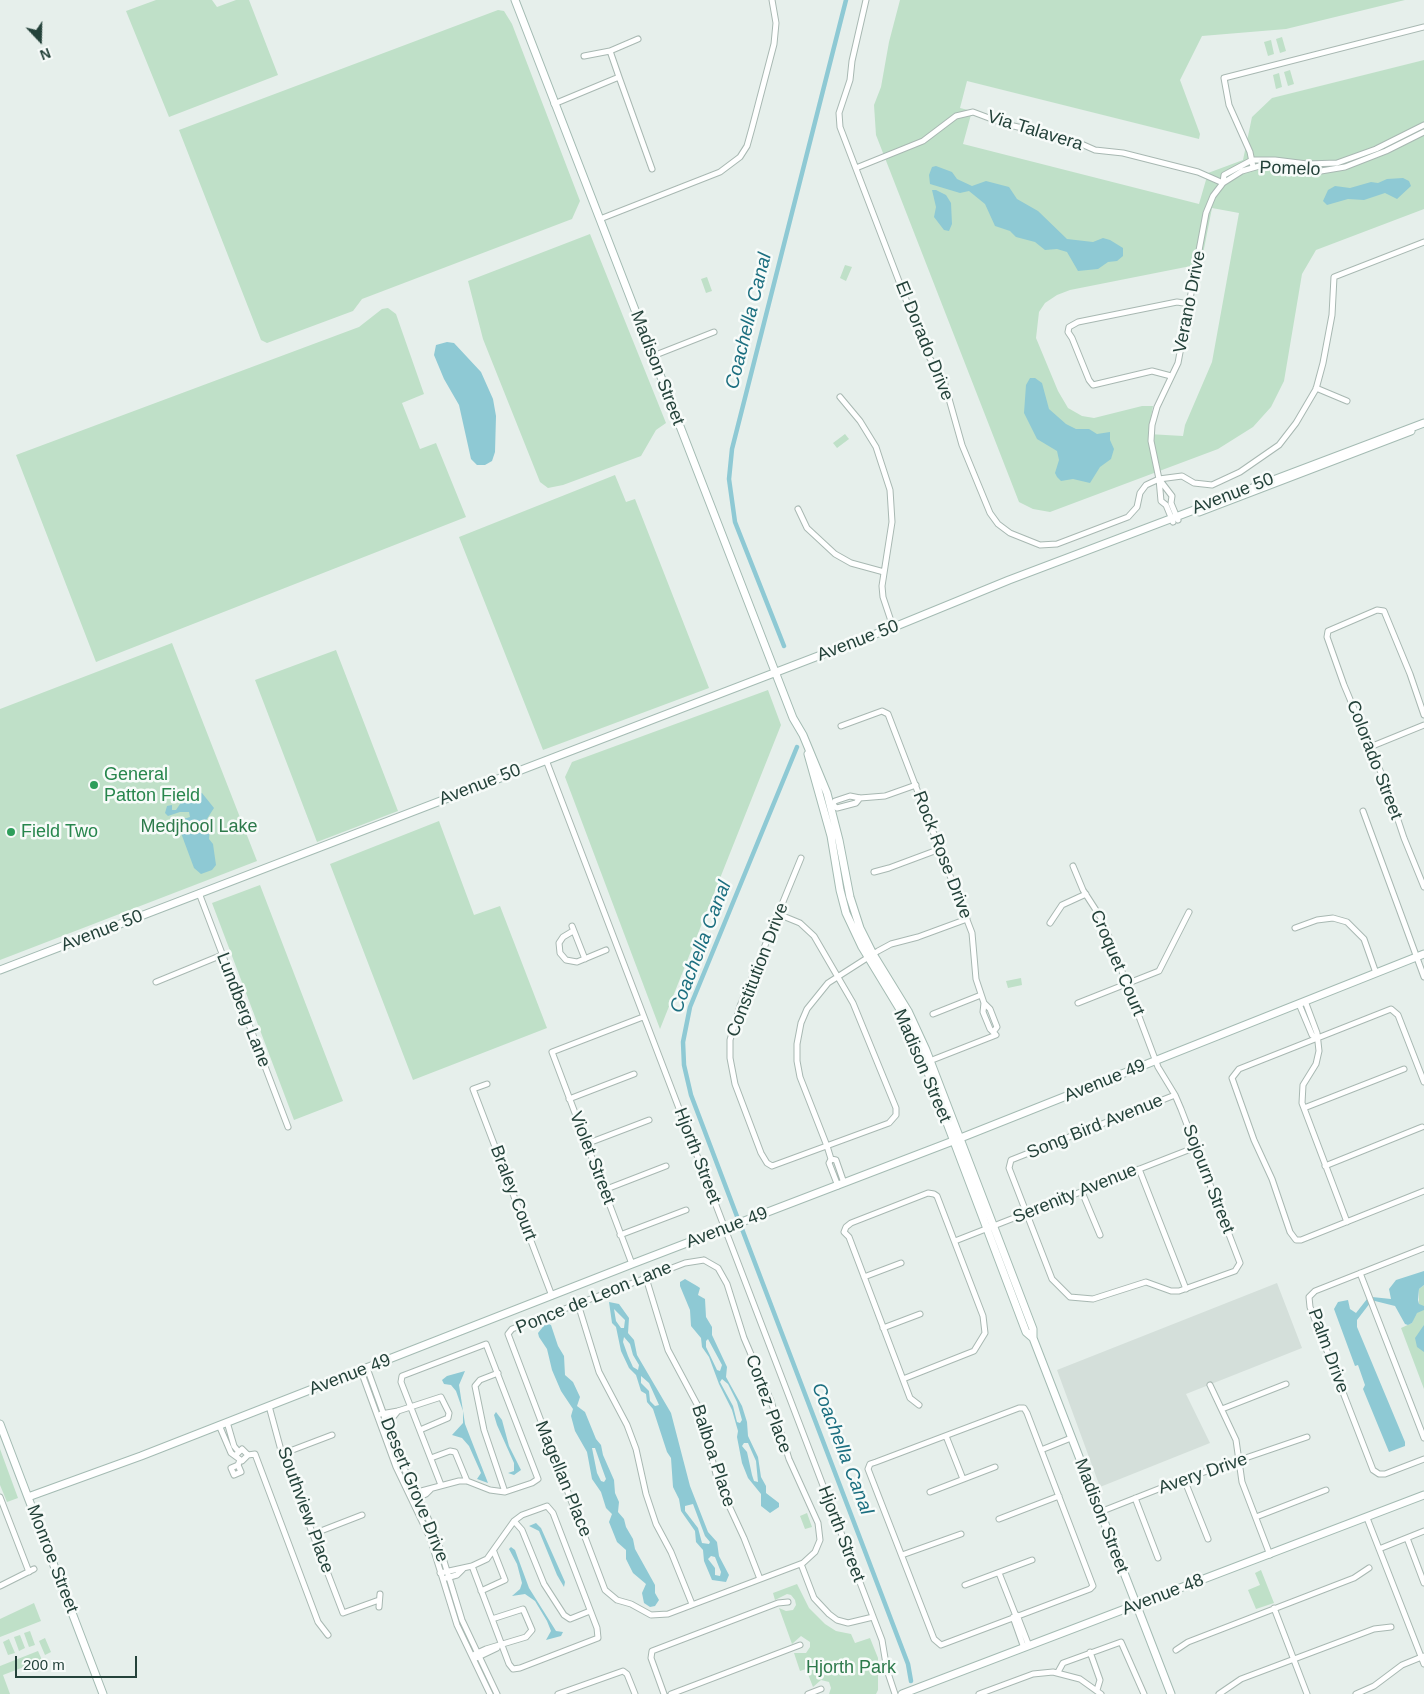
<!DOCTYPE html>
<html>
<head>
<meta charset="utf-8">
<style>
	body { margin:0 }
	#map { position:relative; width:1424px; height:1694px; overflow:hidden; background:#e6efeb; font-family:Helvetica,sans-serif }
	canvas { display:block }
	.north { position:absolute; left:15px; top:15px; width:50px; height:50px; -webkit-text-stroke:4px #f7fbf9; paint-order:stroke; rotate:159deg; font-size:14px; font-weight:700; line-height:20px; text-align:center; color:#24423a }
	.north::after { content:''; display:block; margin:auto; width:18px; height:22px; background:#24423a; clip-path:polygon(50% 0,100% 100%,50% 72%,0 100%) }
	.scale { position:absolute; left:15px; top:1656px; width:122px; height:22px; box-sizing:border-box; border:2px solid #24423a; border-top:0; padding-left:6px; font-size:15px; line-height:18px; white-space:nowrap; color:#24423a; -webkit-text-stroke:4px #f7fbf9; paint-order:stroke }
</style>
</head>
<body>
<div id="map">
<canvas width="1424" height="1694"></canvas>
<div class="north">N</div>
<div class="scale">200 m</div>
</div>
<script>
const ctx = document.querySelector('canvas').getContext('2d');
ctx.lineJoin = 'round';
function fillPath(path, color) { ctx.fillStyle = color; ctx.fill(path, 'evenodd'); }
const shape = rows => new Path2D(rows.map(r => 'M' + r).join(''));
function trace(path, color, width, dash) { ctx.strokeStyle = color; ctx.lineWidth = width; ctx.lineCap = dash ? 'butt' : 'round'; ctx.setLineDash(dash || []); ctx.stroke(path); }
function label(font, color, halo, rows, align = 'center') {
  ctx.font = font + ' Helvetica,sans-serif'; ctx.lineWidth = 5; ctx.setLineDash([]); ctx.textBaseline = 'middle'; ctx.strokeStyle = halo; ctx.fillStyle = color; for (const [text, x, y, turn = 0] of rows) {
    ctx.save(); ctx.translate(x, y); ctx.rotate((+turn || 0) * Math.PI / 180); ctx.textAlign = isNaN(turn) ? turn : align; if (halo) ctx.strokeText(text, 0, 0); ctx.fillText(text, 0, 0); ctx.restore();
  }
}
const built = shape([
	[1277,1283,1302,1348,1186,1394,1210,1443,1100,1487,1057,1370]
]);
const green = shape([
	[156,0,212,0,217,7,236,0,249,0,278,75,169,117,126,11],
	[900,0,1405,0,1286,29,1202,36,1180,80,1200,134,1199,139,967,81,960,108,972,111,963,144,1199,204,1208,173,1243,160,1252,117,1272,98,1424,60,1424,209,1316,250,1302,274,1284,381,1271,407,1253,427,1218,449,1050,512,1033,509,1019,502,876,135,874,105,881,87,889,42],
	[1212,208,1239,213,1212,362,1185,425,1183,436,1148,434,1153,406,1142,406,1094,418,1082,416,1068,408,1058,391,1036,338,1039,312,1045,303,1057,295,1070,290,1201,264],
	[498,10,504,11,512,24,580,201,572,219,362,299,353,311,267,343,261,340,179,130],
	[1282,37,1286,51,1280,53,1276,39],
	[1271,40,1274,54,1268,56,1264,42],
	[1290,70,1294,84,1288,86,1284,72],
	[1279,73,1282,87,1276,89,1273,75],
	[590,234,666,423,656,430,641,456,563,485,548,488,540,482,483,339,468,281],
	[845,265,852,267,846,281,840,278],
	[707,277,712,291,706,293,701,279],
	[388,308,396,314,424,394,402,403,420,449,436,443,466,517,96,662,16,455,359,327,382,309],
	[845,434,849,439,837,448,833,443],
	[615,475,626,502,635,499,709,688,543,750,459,537],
	[172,643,257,861,0,960,0,709],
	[336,650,398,811,317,842,255,680],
	[768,690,781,725,660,1029,565,777,572,762],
	[439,821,474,915,500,906,547,1028,413,1080,330,864],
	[260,885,343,1101,294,1120,212,903],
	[1021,978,1022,985,1008,988,1006,981],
	[1424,1285,1424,1389,1401,1328,1412,1323,1419,1304,1419,1289],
	[0,1449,18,1498,7,1502,0,1485],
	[807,1513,812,1527,805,1529,800,1516],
	[1261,1570,1274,1603,1256,1609,1248,1590,1260,1585,1255,1573],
	[797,1584,809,1608,825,1624,836,1631,851,1634,855,1643,870,1638,878,1658,878,1690,876,1694,829,1694,831,1688,829,1682,821,1680,813,1687,806,1669,800,1671,794,1653,806,1653,810,1647,810,1642,801,1636,792,1644,779,1608,786,1611,793,1610,796,1605,795,1600,791,1595,787,1594,775,1600,773,1593],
	[34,1603,41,1621,0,1637,0,1619],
	[30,1631,35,1645,29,1647,24,1633],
	[20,1635,25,1648,19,1651,14,1637],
	[45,1638,51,1652,45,1655,39,1641],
	[9,1639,15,1653,8,1655,3,1642],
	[38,1651,42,1660,3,1675,10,1694,0,1694,0,1666]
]);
const water = shape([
	[936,166,952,172,957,179,972,186,986,181,1009,187,1017,199,1038,211,1067,239,1093,242,1103,238,1110,240,1123,248,1123,256,1117,261,1108,262,1098,269,1078,271,1067,252,1057,249,1045,250,1035,242,1016,237,1010,231,995,226,985,204,969,191,960,193,930,184,929,175,932,167],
	[1403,178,1409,181,1411,186,1397,199,1385,193,1364,200,1348,199,1327,205,1323,201,1328,190,1335,186,1350,188,1371,182,1378,183,1387,179],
	[932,190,936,190,946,195,951,203,952,224,949,231,944,230,934,217,936,207],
	[447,342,454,343,481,372,493,399,496,416,495,452,492,461,485,465,477,465,471,459,459,405,444,379,434,355,436,345],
	[1030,378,1035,378,1042,383,1049,409,1066,424,1076,429,1089,429,1097,434,1110,432,1110,440,1114,449,1111,459,1100,467,1090,483,1073,479,1061,481,1057,477,1055,473,1059,460,1057,451,1037,439,1024,413,1026,385],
	[194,792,202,793,214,808,205,822,210,828,209,839,213,844,216,865,212,870,201,874,194,868,178,825,180,820,190,817,189,812,180,812,168,816,165,813,167,806,172,805,172,810,176,810,182,801],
	[1424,1271,1424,1285,1419,1289,1418,1300,1419,1304,1424,1306,1424,1310,1417,1313,1412,1323,1408,1325,1405,1324,1395,1306,1375,1301,1370,1303,1357,1320,1357,1327,1405,1442,1405,1446,1389,1452,1363,1389,1365,1385,1358,1365,1355,1366,1334,1309,1338,1302,1348,1300,1350,1309,1356,1313,1367,1299,1372,1297,1391,1299,1389,1289,1396,1280],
	[685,1279,697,1286,700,1288,698,1295,705,1299,706,1317,712,1327,712,1335,727,1367,726,1377,742,1406,747,1422,748,1436,758,1457,761,1477,766,1486,766,1493,779,1503,779,1507,770,1513,761,1506,761,1494,748,1478,742,1463,737,1437,738,1431,732,1410,719,1384,709,1357,702,1347,701,1338,691,1326,690,1310,680,1286,680,1282],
	[708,1339,722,1365,720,1371,717,1370,706,1347,706,1341],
	[722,1379,728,1384,737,1402,742,1420,740,1423,737,1422,733,1406,720,1382],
	[744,1443,748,1443,756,1461,758,1482,754,1481,752,1475,747,1452,742,1446],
	[609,1302,619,1304,629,1318,628,1333,634,1340,637,1355,671,1413,690,1486,708,1532,717,1542,719,1556,729,1575,726,1582,712,1580,704,1561,703,1550,696,1542,695,1531,681,1511,679,1499,673,1487,671,1458,667,1452,653,1409,647,1402,646,1394,641,1391,636,1375,629,1368,621,1351,616,1327,612,1323],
	[614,1309,625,1320,624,1328,621,1328,616,1321],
	[624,1337,630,1344,633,1355,639,1365,638,1370,633,1367,628,1356,623,1342],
	[641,1376,649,1383,659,1405,655,1406,650,1401,649,1391,641,1383],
	[693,1504,705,1536,710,1542,709,1544,702,1543,698,1528,685,1511,685,1506],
	[711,1556,715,1557,721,1572,720,1576,715,1575,715,1568,708,1559],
	[546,1323,551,1325,558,1346,564,1356,565,1375,573,1382,580,1397,577,1406,585,1412,596,1439,601,1445,603,1455,614,1480,615,1493,619,1502,618,1512,624,1519,626,1527,633,1539,635,1549,655,1585,655,1593,659,1600,655,1606,650,1607,644,1603,642,1593,646,1584,633,1573,626,1559,626,1550,617,1542,609,1522,612,1514,606,1508,601,1492,592,1479,587,1452,575,1431,571,1416,573,1409,561,1391,552,1370,547,1349,539,1337,538,1333],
	[592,1448,595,1448,602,1468,606,1479,604,1482,601,1481,597,1473],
	[1424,1325,1424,1352,1417,1347,1415,1338],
	[465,1371,459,1385,465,1424,488,1483,477,1479,481,1473,469,1446,462,1438,452,1435,463,1423,463,1411,456,1391,451,1385,444,1384,442,1380,447,1376],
	[496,1412,502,1420,509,1446,521,1470,514,1475,508,1473,514,1471,514,1463,497,1425,494,1415],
	[536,1523,541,1528,565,1582,564,1587,557,1575,539,1531,529,1526],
	[511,1547,515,1550,529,1588,556,1631,563,1632,561,1636,546,1640,551,1631,547,1621,535,1601,525,1594,512,1596,520,1589,522,1583,517,1564,509,1549]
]);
const stream = shape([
	[172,833,180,831]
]);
const canal = shape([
	[784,646,735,522,729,479,732,449,846,0],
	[738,1219,691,1095,684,1065,683,1042,690,1007,797,747],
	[742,1229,908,1664,911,1681]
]);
const street = shape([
	[866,0,852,61,850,80,839,113,840,127,926,352,944,381,962,445,990,513,998,524,1010,533,1040,545,1057,544,1128,517,1137,507,1140,493,1146,485,1159,479],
	[610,51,638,39],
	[584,56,610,51,619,77],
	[554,104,619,77,652,169],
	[1424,132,1386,151,1345,167,1321,171,1263,165,1242,171,1223,183,1213,196,1206,213,1178,363,1157,407,1152,425,1151,441,1159,479,1182,476,1194,483,1212,485,1240,472,1279,445,1296,423,1316,389,1323,363,1332,315,1334,277,1424,242],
	[1253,167,1250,152,1229,105,1224,78,1424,27],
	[856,168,923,141,956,116,973,112,1005,124,1070,139,1095,150,1123,153,1198,172,1223,183],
	[1223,182,1224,175,1252,160,1275,160,1307,164,1337,163,1376,149,1424,125],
	[600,219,720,172,740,157,747,146,752,128,774,44,776,23,772,0],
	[653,356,714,332],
	[1171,376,1152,371,1093,385,1089,380,1072,338,1068,332,1069,327,1078,322,1177,302,1190,304],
	[1316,388,1347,401],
	[840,397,860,421,876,447,890,490,892,522,882,586,883,597,893,627],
	[1159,479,1172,496,1171,503,1178,520],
	[1159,479,1161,501,1166,505,1173,522],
	[798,509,807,528,835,554,851,563,884,572],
	[1424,715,1410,674,1384,611,1377,610,1328,631,1327,637,1344,685,1387,787,1404,838,1424,887],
	[841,726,882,711,888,714,972,933,976,979,984,1003,983,1012,990,1029,996,1035,927,1062],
	[1370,747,1424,725],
	[546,760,882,1640,887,1670,895,1694],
	[833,805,837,808,856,803,860,798],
	[831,806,835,801,850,796,860,798,885,796,916,785],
	[1363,811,1424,977],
	[1073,866,1083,890,1103,921,1158,1067,1175,1095,1181,1109,1240,1263,1235,1271,1179,1291,1171,1291,1146,1282,1093,1299,1070,1297,1052,1279,1009,1168,1011,1160,1175,1095],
	[874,872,889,868,940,849],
	[199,893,288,1127],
	[778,914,800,923,814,936,853,1003,896,1108,896,1115,889,1123,772,1166,767,1163,761,1153,735,1084,730,1058,730,1040,740,1006,778,914,801,858],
	[1050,923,1062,905,1086,894],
	[572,926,585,959],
	[1295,928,1317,920,1333,918,1347,922,1364,939,1376,973],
	[573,931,563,937,559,943,560,953,566,960,577,962,606,950],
	[156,982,222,955],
	[1305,1001,1317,1033,1319,1051,1316,1064,1303,1085,1302,1103,1347,1222],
	[984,1003,990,1009,997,1027,994,1031],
	[1078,1003,1159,971,1189,912],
	[1299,1004,1312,1035,1317,1039],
	[933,1014,981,995],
	[1424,1082,1398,1015,1391,1009,1239,1069,1232,1078,1254,1140,1272,1179,1290,1232,1296,1240,1301,1240,1424,1191],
	[487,1084,473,1089,552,1296],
	[569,1099,634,1074],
	[1304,1108,1404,1069],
	[586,1144,649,1120],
	[831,1159,836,1160,844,1183],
	[1325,1166,1422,1127],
	[1139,1169,1186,1289],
	[838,1186,829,1163,831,1159,827,1146,800,1077,797,1061,797,1044,801,1023,807,1009,828,983,878,951,891,944,918,937,967,919],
	[604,1190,666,1166],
	[1082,1192,1100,1235],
	[620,1235,686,1210],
	[955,1241,1196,1147],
	[1424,1248,1315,1291,1309,1297,1310,1307,1373,1470,1379,1474,1385,1474,1424,1459],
	[704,1260,718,1268,727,1284,744,1338,771,1401,789,1459,818,1523,820,1540,815,1552,803,1563,668,1614,651,1615,631,1604,617,1600,605,1590,508,1334,512,1329,685,1263,704,1260],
	[632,1264,552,1052,643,1017],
	[1360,1273,1424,1438],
	[864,1277,901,1263],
	[646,1278,668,1350,699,1408,718,1482,744,1538,760,1579],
	[578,1304,599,1372,627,1425,636,1449,646,1494,656,1524,671,1552,692,1604],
	[883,1328,920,1314],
	[367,1368,401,1462,436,1535,462,1620,497,1694],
	[361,1371,396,1467,430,1538,457,1625,490,1694],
	[498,1373,480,1380,475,1386,484,1430,505,1492],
	[903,1379,974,1351,985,1333,983,1316,937,1196,934,1194,928,1193,851,1223,846,1227,844,1232,849,1237,910,1398,919,1405],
	[1210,1385,1236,1440,1242,1482,1270,1555],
	[269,1406,282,1454,343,1613,379,1600],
	[1019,1408,1024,1408,1027,1413,1093,1586,1090,1589,941,1645,934,1639,868,1469,870,1464,876,1462,1019,1408],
	[1222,1409,1286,1384],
	[381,1414,398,1411,441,1397,449,1413,448,1418,420,1430],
	[384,1419,394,1416,398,1411],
	[227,1422,234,1446,238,1451],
	[219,1425,231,1453,242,1461,248,1455,242,1449,236,1455],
	[946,1436,963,1479],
	[1041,1450,1071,1438],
	[282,1454,332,1435],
	[248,1455,255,1454,318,1622,328,1635],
	[431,1458,450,1451,455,1452,467,1481],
	[238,1465,231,1468,234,1475,241,1472,238,1465,240,1460],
	[1184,1479,1208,1539],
	[930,1492,995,1467],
	[410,1494,459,1481,467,1481,490,1490,505,1492,532,1483,538,1479,486,1344,402,1376,401,1382,441,1485],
	[0,1497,29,1572],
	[417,1498,426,1494,431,1489],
	[1135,1498,1158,1558],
	[1100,1512,1184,1479,1307,1437],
	[1256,1517,1326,1490],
	[1367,1518,1424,1664],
	[999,1519,1059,1496],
	[514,1521,522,1530,544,1584,564,1615,570,1619,590,1611],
	[313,1534,362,1515],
	[1407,1538,1424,1583],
	[1379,1549,1424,1531],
	[902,1555,961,1534],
	[801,1564,814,1598,829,1614,837,1620,848,1623,873,1617],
	[440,1573,472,1566,487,1559,514,1521,522,1515,547,1506,553,1513,597,1628,598,1638,520,1668,513,1669,509,1664,472,1566],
	[999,1573,1016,1616],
	[446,1578,457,1575,463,1569],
	[965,1585,1032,1560],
	[0,1586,34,1569],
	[481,1591,505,1580,494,1552],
	[379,1607,380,1594],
	[1274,1608,1307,1694],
	[1017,1615,1029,1646],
	[1013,1617,1024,1648],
	[1176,1650,1188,1642,1354,1578,1369,1568],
	[1090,1652,1100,1680,1097,1690],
	[475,1654,486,1649,526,1637,532,1630,523,1609,492,1619],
	[476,1658,497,1648],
	[1058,1672,1063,1663,1121,1642,1144,1694],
	[558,1694,623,1671,627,1674,635,1694],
	[664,1694,651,1658,652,1651,778,1603,788,1602],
	[671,1694,800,1645],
	[808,1694,821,1689],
	[979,1694,1033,1674,1053,1672,1080,1679,1101,1694],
	[1219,1694,1241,1679,1374,1629,1391,1627],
	[1356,1694,1374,1686,1402,1665,1424,1656]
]);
const secondary = shape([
	[515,0,793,718,803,735,827,793,839,840,850,897,860,928,873,954,908,1011,926,1050,1033,1329,1033,1338,1171,1694],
	[1199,512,1411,431],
	[808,754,831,836,840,890,846,913,862,947,899,1008,916,1041,1026,1332,1033,1338],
	[0,970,899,625,1009,580,1424,423],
	[0,1424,103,1694],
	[28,1497,141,1456,632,1264,953,1141,1424,954],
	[902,1694,1424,1495]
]);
const markers = [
	[94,785,5,"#2e9e5b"],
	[11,832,5,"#2e9e5b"]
];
const streetNames = [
	["Via Talavera",1035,131,17],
	["Pomelo",1290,169,2],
	["Verano Drive",1190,302,-79],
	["El Dorado Drive",924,341,68],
	["Madison Street",657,368,69],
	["Avenue 50",1233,494,-21],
	["Avenue 50",858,641,-21],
	["Colorado Street",1374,760,69],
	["Avenue 50",480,785,-21],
	["Rock Rose Drive",942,855,69],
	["Avenue 50",102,931,-21],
	["Croquet Court",1117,963,67],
	["Constitution Drive",758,970,-69],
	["Lundberg Lane",243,1010,69],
	["Madison Street",922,1066,67],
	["Avenue 49",1105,1081,-22],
	["Song Bird Avenue",1095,1127,-22],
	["Hjorth Street",697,1156,69],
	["Violet Street",592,1158,69],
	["Sojourn Street",1208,1179,69],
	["Braley Court",513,1193,69],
	["Serenity Avenue",1075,1194,-22],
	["Avenue 49",727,1228,-21],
	["Ponce de Leon Lane",594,1298,-22],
	["Palm Drive",1328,1351,70],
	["Avenue 49",350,1375,-21],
	["Cortez Place",768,1404,70],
	["Balboa Place",713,1456,72],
	["Avery Drive",1203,1474,-19],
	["Magellan Place",563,1479,68],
	["Desert Grove Drive",414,1490,68],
	["Southview Place",305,1510,70],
	["Madison Street",1101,1516,69],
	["Hjorth Street",841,1534,69],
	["Monroe Street",52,1559,69],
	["Avenue 48",1163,1595,-21]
];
const leisureNames = [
	["General",104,775],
	["Patton Field",104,796],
	["Field Two",21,832]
];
const parkNames = [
	["Medjhool Lake",199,827],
	["Hjorth Park",851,1668]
];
const waterNames = [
	["Coachella Canal",749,321,-76],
	["Coachella Canal",701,947,-69],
	["Coachella Canal",842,1449,69]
];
fillPath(built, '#d4dfda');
fillPath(green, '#bfe0c8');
fillPath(water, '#8ec9d4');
trace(stream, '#8ec9d4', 1);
trace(canal, '#8ec9d4', 4.5);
trace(street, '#a8b8b2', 7);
trace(secondary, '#a4bbb3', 9);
trace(street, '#fff', 5);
trace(secondary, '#fff', 7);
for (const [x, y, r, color] of markers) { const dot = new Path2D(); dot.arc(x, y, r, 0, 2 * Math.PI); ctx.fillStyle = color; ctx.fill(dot); trace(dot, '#f7fbf9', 2); }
label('18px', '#24423a', '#f7fbf9', streetNames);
label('18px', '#27864d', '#f7fbf9', leisureNames, 'left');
label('18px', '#2d7a4b', '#f7fbf9', parkNames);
label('italic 19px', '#1c6f80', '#f7fbf9', waterNames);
</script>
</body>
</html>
